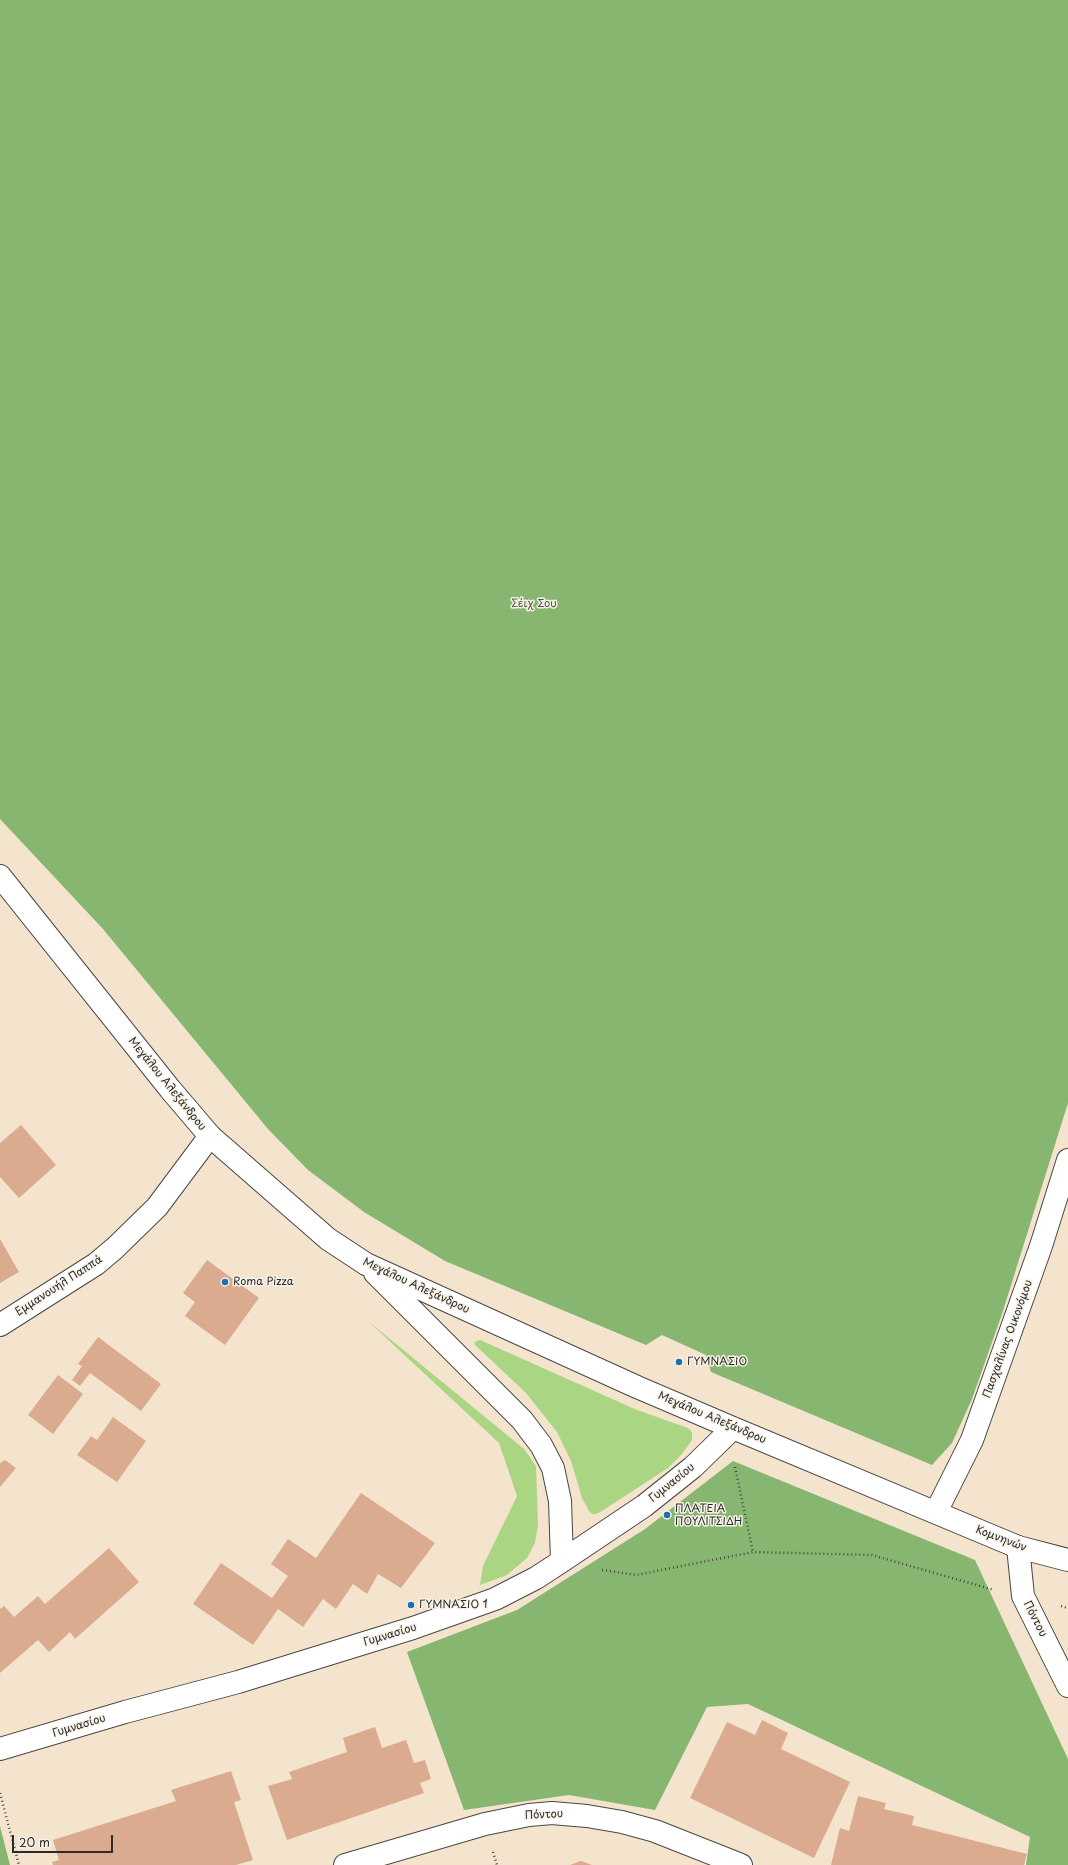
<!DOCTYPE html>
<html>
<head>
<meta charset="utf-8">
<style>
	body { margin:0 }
	#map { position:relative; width:1068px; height:1865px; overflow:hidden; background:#f4e4cd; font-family:"Playpen Sans",sans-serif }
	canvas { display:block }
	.scale { position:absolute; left:12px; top:1835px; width:101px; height:18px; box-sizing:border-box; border:2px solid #2b2b2b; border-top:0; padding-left:5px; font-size:12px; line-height:14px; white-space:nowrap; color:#2b2b2b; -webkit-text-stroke:3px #f7f3e8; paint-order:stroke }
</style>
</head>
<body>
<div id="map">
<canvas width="1068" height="1865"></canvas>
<div class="scale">20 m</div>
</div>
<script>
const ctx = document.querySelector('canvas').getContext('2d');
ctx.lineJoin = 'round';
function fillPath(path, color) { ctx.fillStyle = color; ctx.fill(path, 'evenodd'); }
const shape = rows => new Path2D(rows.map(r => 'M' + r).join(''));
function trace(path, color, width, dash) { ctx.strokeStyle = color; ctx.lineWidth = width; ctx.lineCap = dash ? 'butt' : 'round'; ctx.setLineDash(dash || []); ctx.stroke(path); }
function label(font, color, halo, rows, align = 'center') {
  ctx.font = font + ' "Playpen Sans",sans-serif'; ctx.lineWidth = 3; ctx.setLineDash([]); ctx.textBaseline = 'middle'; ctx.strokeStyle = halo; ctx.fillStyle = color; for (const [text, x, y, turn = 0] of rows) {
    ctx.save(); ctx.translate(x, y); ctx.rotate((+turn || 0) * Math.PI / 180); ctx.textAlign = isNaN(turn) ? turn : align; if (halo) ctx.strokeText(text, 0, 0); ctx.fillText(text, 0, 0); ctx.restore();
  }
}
const green = shape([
	[368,1321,524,1449,536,1466,538,1525,535,1543,527,1558,507,1575,480,1585,483,1566,517,1496,499,1443],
	[480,1340,637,1410,688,1428,692,1432,692,1440,682,1454,668,1468,602,1511,596,1514,592,1514,589,1511,582,1498,571,1461,557,1432,526,1393,474,1344,476,1341]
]);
const forest = shape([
	[0,0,1068,0,1068,1103,1002,1314,972,1399,952,1443,932,1465,711,1372,706,1355,662,1335,646,1345,445,1261,364,1212,308,1170,268,1129,103,929,0,819],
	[733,1461,975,1560,1068,1759,1068,1865,1026,1865,1030,1837,748,1704,707,1707,655,1810,569,1795,464,1810,407,1652,517,1610,645,1529],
	[0,1826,10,1865,0,1865]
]);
const building = shape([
	[21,1125,56,1165,19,1198,0,1177,0,1143],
	[0,1239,19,1272,0,1283],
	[207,1260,259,1298,225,1345,185,1316,195,1302,183,1293],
	[98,1337,161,1384,141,1411,90,1373,80,1386,72,1380,82,1366,78,1364],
	[58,1375,83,1394,53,1434,28,1415],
	[113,1417,146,1441,117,1482,77,1455,91,1436,97,1440],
	[5,1460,16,1468,0,1487,0,1463],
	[361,1493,435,1543,401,1588,378,1574,367,1594,353,1584,336,1609,323,1599,303,1627,278,1609,253,1645,193,1604,221,1563,272,1598,288,1576,271,1564,288,1539,316,1558],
	[109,1548,139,1582,75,1639,70,1632,49,1652,38,1640,0,1673,0,1609,4,1606,14,1617,38,1596,45,1604],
	[762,1720,788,1733,781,1749,850,1782,814,1858,690,1798,727,1722,755,1735],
	[375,1727,382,1748,406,1740,414,1763,425,1760,431,1779,420,1783,424,1793,287,1840,268,1786,292,1779,289,1772,347,1752,343,1738],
	[231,1771,241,1800,234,1802,253,1860,236,1865,53,1865,52,1862,59,1860,53,1840,176,1801,171,1790],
	[858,1796,886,1803,884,1809,914,1816,912,1825,1027,1854,1024,1865,831,1865,840,1828,849,1831],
	[581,1861,592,1865,570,1865]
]);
const path = shape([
	[735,1467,753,1552],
	[602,1570,636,1575,753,1552,872,1555,994,1590],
	[1061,1606,1068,1608],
	[0,1793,19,1865],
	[493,1852,497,1865]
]);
const street = shape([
	[0,1325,96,1264,115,1248,157,1207,210,1136],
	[936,1512,972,1440,1041,1246,1068,1160],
	[1018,1547,1023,1596,1068,1686],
	[345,1865,485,1824,529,1815,552,1813,587,1816,622,1822,655,1831,741,1865]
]);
const secondary = shape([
	[0,876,170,1089,210,1136,328,1239,366,1264,637,1387,733,1428,1018,1547,1068,1560],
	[375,1273,522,1420,541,1445,553,1468,560,1501,562,1561],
	[0,1749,125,1712,238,1682,413,1628,495,1599,536,1578,559,1563,644,1506,693,1467,733,1428]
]);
const markers = [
	[225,1282,4,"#1f6fb2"],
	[679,1362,4,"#1f6fb2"],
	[667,1515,4,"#1f6fb2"],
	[411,1605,4,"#1f6fb2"]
];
const parkNames = [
	["Σέιχ Σου",534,604]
];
const streetNames = [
	["Μεγάλου Αλεξάνδρου",167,1084,51],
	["Εμμανουήλ Παππά",59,1286,-33],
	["Μεγάλου Αλεξάνδρου",416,1286,25],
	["Πασχαλίνας Οικονόμου",1008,1339,-70],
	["Μεγάλου Αλεξάνδρου",712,1418,23],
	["Γυμνασίου",672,1483,-39],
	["Κομνηνών",1001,1539,21],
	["Πόντου",1035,1619,63],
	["Γυμνασίου",390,1635,-17],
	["Γυμνασίου",79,1726,-17],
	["Πόντου",544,1815,-3]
];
const poiNames = [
	["Roma Pizza",233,1282],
	["ΓΥΜΝΑΣΙΟ",687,1362],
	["ΠΛΑΤΕΙΑ",675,1509],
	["ΠΟΥΛΙΤΣΙΔΗ",675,1522],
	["ΓΥΜΝΑΣΙΟ 1",419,1605]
];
fillPath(green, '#aad582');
fillPath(forest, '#87b670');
fillPath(building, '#dbab8f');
trace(street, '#494743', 24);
trace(secondary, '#494743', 24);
trace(path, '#494743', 2.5, [1, 3]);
trace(street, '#fff', 22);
trace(secondary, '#fff', 22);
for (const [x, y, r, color] of markers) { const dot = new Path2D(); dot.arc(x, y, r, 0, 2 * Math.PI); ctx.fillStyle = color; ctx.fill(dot); trace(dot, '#f7f3e8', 1.5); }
label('11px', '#4b5641', '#f7f3e8', parkNames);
label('11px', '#2b2b2b', '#f7f3e8', streetNames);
label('11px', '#2b2b2b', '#f7f3e8', poiNames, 'left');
</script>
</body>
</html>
